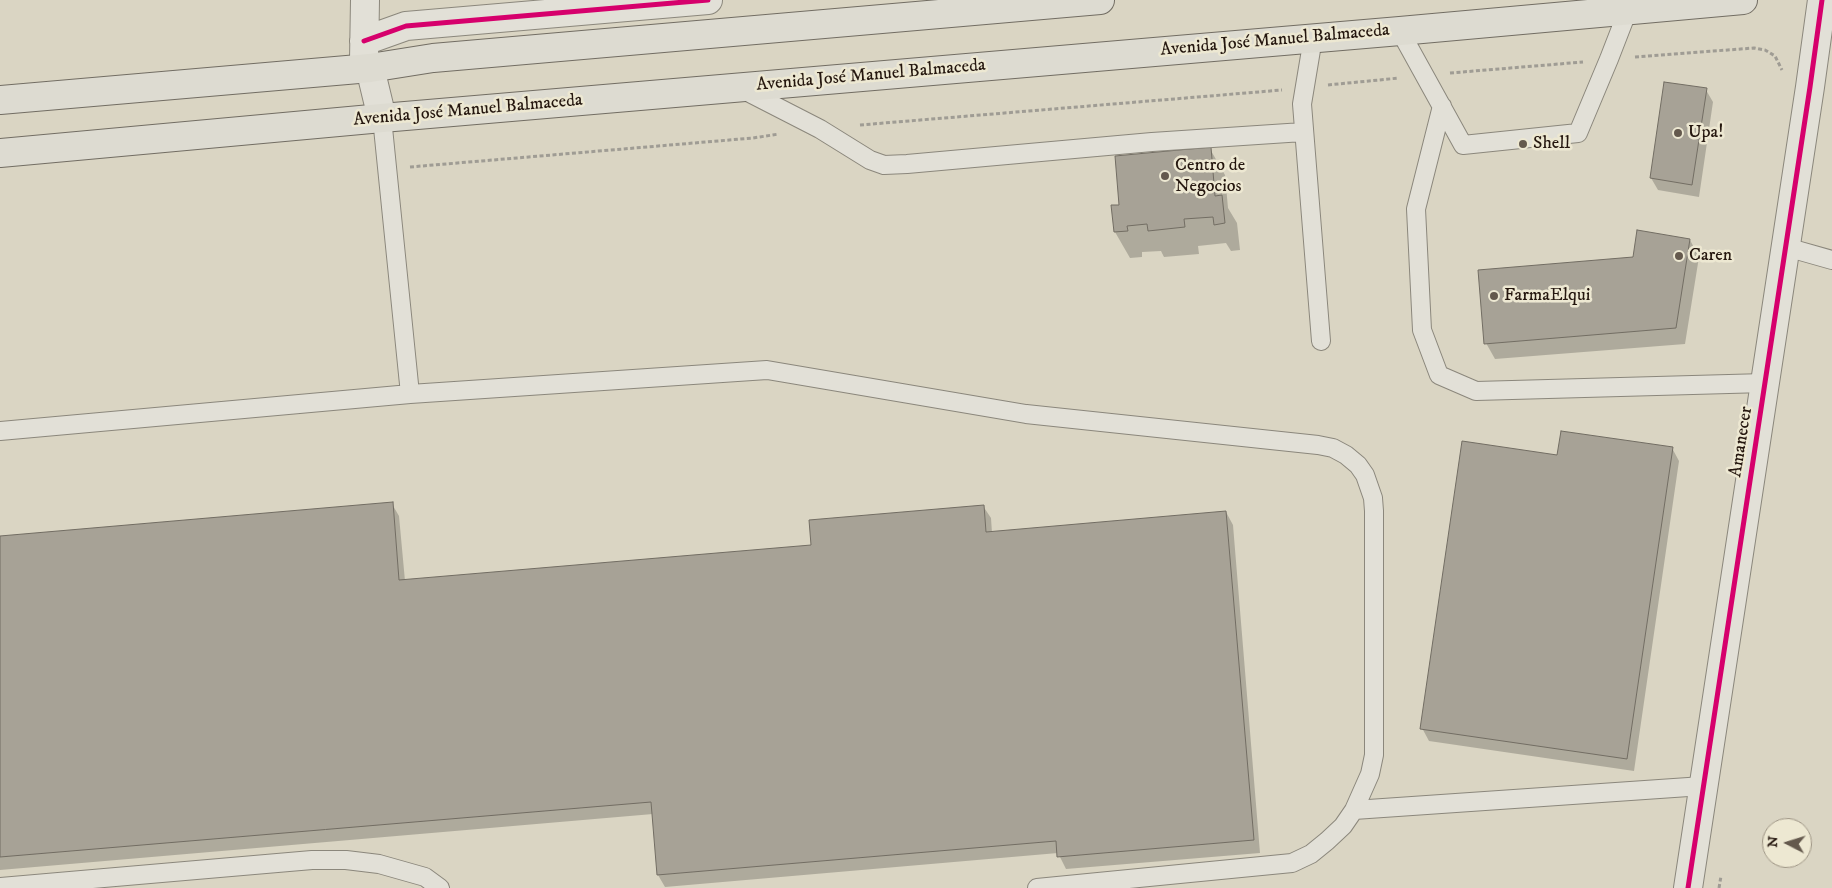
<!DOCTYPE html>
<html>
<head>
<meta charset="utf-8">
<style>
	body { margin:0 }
	#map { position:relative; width:1832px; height:888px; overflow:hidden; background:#dad5c3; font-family:"IM FELL DW Pica",serif }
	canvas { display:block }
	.north { position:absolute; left:1762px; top:818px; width:50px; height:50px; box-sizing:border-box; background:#ede8d2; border:1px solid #9d9484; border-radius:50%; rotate:275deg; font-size:14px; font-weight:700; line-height:20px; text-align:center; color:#24160e }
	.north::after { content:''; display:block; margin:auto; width:18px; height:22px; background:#64594d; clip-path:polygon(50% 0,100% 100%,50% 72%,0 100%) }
</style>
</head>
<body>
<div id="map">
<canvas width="1832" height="888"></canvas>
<div class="north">N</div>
</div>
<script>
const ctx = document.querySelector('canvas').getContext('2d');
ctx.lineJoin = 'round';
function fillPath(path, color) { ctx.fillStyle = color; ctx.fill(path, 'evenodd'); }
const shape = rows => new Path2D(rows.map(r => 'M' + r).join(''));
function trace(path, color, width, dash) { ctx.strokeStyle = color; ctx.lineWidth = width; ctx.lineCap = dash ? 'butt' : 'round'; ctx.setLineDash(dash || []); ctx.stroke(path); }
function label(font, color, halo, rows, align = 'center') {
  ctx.font = font + ' "IM FELL DW Pica",serif'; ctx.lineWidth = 5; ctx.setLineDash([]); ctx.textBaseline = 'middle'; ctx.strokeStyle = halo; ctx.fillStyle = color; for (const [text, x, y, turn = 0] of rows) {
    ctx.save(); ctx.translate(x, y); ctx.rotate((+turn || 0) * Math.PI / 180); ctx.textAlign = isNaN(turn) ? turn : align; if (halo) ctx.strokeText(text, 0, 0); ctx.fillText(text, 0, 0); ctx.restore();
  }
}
const shadow = shape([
	[1706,90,1713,102,1699,197,1658,190,1651,178],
	[1210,149,1225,175,1228,208,1237,223,1240,250,1231,251,1226,243,1198,246,1199,254,1164,257,1161,251,1142,252,1142,257,1130,258,1115,232,1113,206,1120,206],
	[1690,240,1699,257,1685,344,1495,359,1486,343],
	[1672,448,1679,461,1634,771,1429,741,1422,728],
	[392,504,399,516,405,581,813,546,983,506,991,518,992,533,1226,512,1233,525,1260,853,1066,869,1058,853,665,887,658,875,653,814,0,870,0,537]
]);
const building = shape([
	[1664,82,1707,88,1692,185,1650,178,1664,82],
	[1211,147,1215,196,1222,195,1225,223,1214,225,1213,217,1184,219,1185,227,1148,231,1147,224,1127,226,1128,231,1114,232,1111,205,1119,205,1115,156,1211,147],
	[1637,230,1690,239,1676,328,1484,344,1478,270,1633,257,1637,230],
	[1561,431,1673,447,1627,759,1420,729,1462,441,1557,455,1561,431],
	[393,502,399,580,811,545,809,520,984,505,986,532,1226,511,1254,840,1057,857,1056,841,657,875,651,802,0,857,0,536,393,502]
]);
const path = shape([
	[1635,57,1754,48,1765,50,1775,56,1782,70],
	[1450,73,1583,62],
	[1328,85,1399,78],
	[860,125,1282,90],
	[410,167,753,138,779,134],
	[1719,888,1721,876]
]);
const service = shape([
	[1400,31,1463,145,1578,133,1609,59,1628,10],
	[1313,38,1302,104,1321,341],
	[742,89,820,129,870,160,884,165,907,164,1152,142,1303,132],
	[1442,106,1416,209,1422,330,1439,375,1476,391,1765,383],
	[382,118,410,394],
	[1786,247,1832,260],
	[0,431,410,394,767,370,1026,414,1318,445,1333,448,1346,455,1358,465,1365,475,1373,498,1374,511,1374,755,1370,774,1354,810,1343,826,1327,841,1311,854,1292,863,1037,888],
	[1354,810,1703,786],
	[0,887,312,860,346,860,379,864,425,877,440,888]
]);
const minor = shape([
	[365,0,364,60,370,68,382,118],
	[364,41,406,26,708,0],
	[1688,888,1810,87,1822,0]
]);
const primary = shape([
	[0,100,370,68,433,58,1100,0],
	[0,153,382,118,1400,31,1743,0]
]);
const cycleway = shape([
	[364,41,406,26,708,0],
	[1688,888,1810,87,1822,0]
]);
const markers = [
	[1678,133,5,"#64594d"],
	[1523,144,5,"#64594d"],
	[1165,176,5,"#64594d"],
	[1679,256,5,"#64594d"],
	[1494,296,5,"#64594d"]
];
const streetNames = [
	["Avenida José Manuel Balmaceda",1275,41,-5],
	["Avenida José Manuel Balmaceda",871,76,-5],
	["Avenida José Manuel Balmaceda",468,111,-5],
	["Amanecer",1742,442,-81]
];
const poiNames = [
	["Upa!",1688,133],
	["Shell",1533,144],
	["Centro de",1175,166],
	["Negocios",1175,187],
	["Caren",1689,256],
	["FarmaElqui",1504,296]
];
fillPath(shadow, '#0003');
fillPath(building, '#a7a296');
trace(building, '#726d63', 1);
trace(service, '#8b877c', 20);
trace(minor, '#8b877c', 30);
trace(primary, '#726d63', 30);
trace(path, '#9f9c94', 3, [4, 2.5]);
trace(service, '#e2e0d7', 18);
trace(minor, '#e2e0d7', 28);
trace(primary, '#dddbd1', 28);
trace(cycleway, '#d6006c', 5);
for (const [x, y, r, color] of markers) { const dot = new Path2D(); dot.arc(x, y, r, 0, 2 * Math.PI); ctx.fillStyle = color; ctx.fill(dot); trace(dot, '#ede8d2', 2); }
label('18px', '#24160e', '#ede8d2', streetNames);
label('18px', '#24160e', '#ede8d2', poiNames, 'left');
</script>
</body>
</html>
